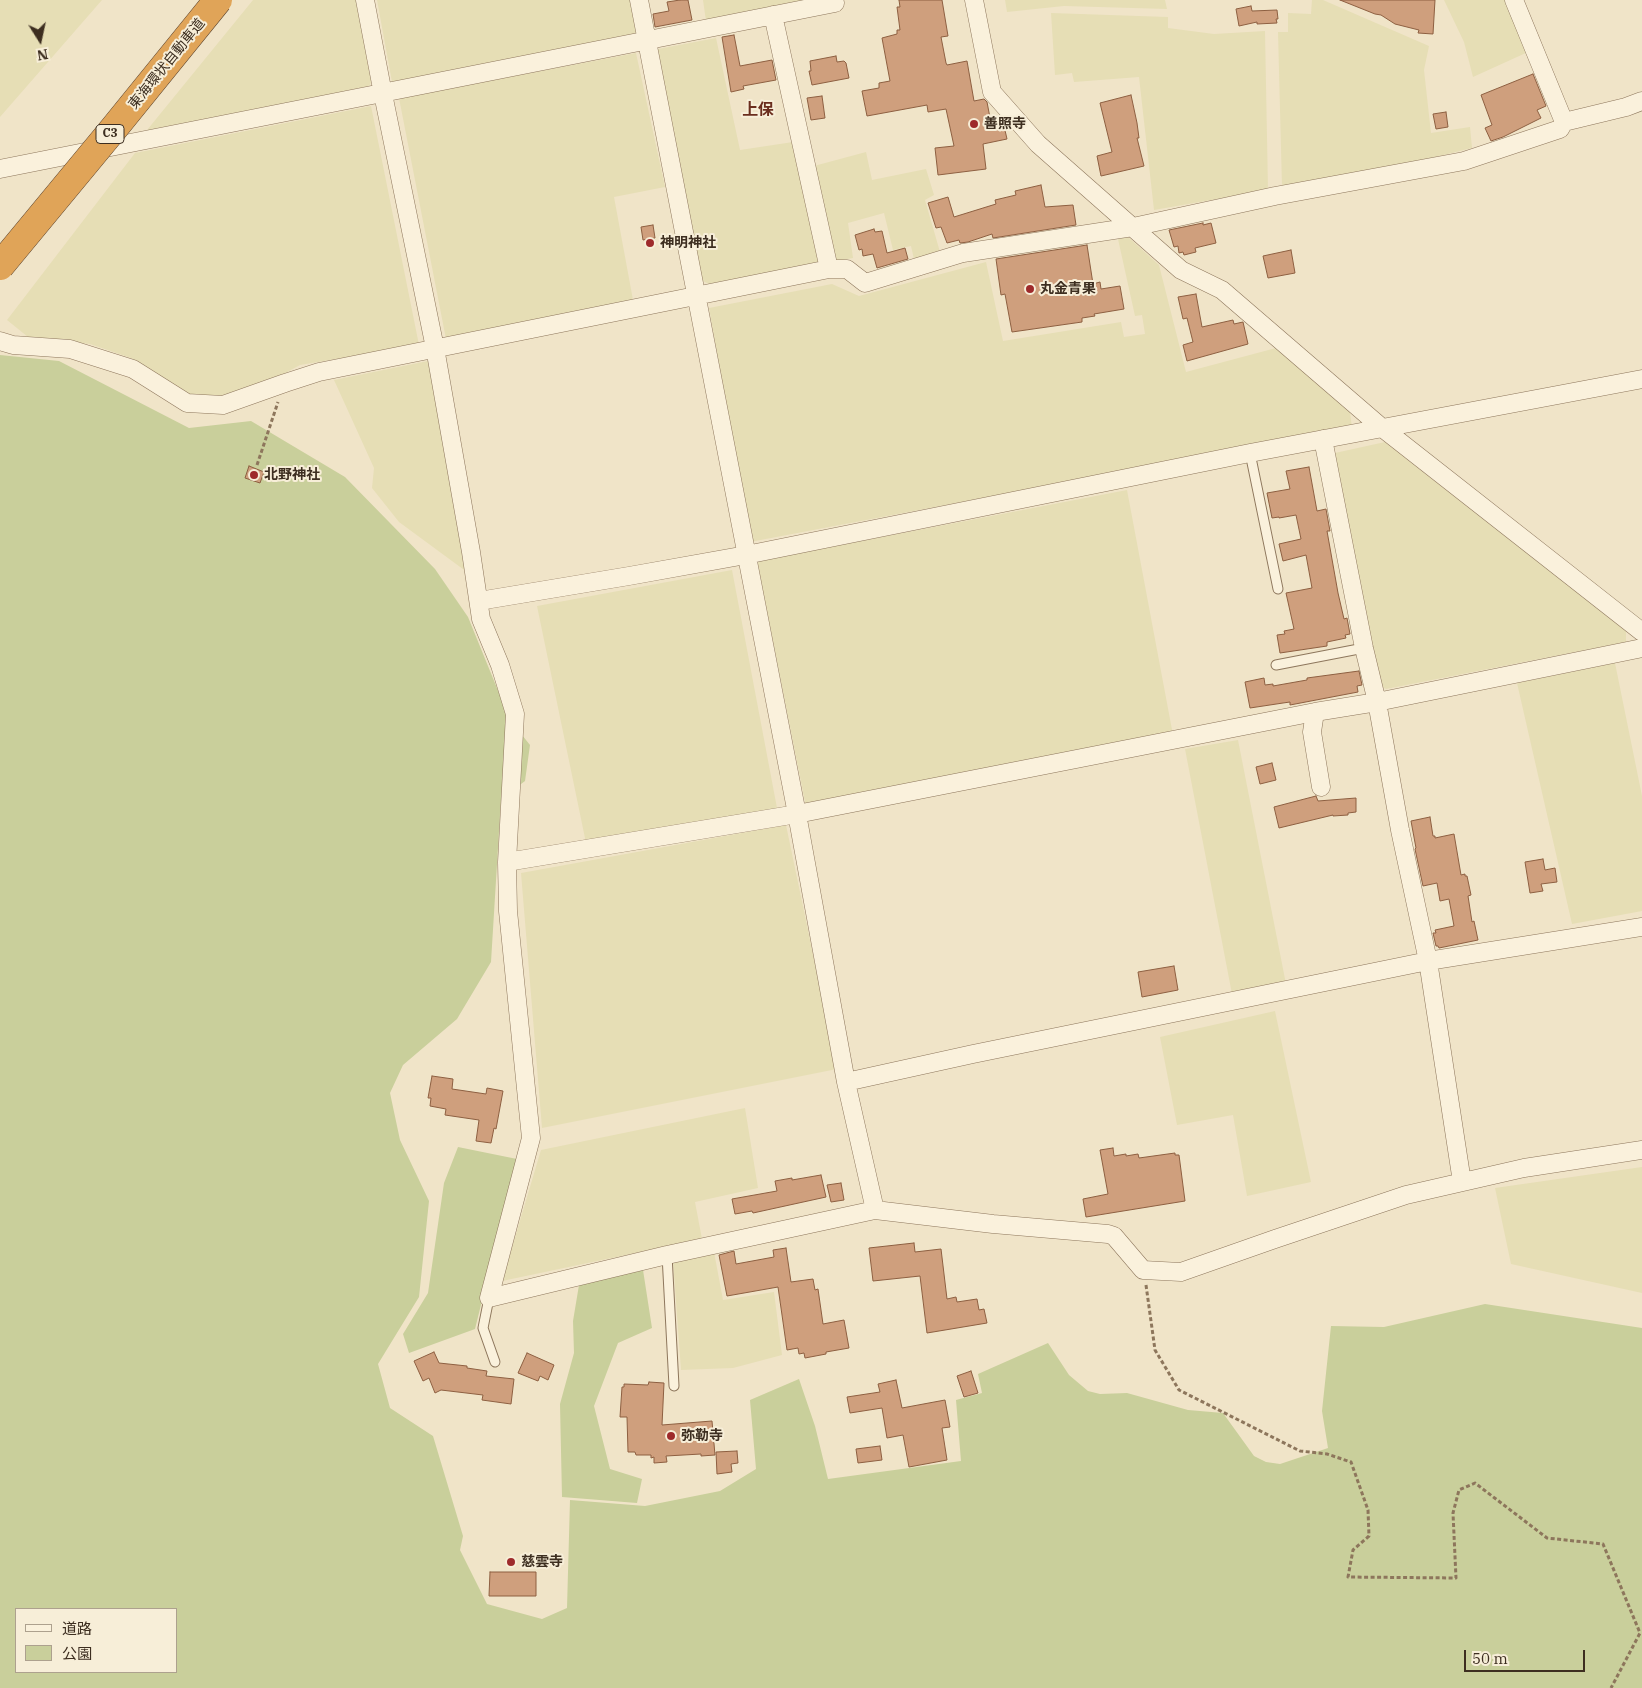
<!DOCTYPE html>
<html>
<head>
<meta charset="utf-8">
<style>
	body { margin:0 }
	#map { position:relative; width:1642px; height:1688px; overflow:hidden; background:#f0e4c8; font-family:"IBM Plex Serif","Noto Sans JP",serif }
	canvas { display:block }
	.legend { position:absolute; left:15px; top:1608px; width:162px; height:65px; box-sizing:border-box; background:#f7eed8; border:1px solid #ada18e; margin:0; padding:6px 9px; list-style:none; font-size:15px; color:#3d2e20 }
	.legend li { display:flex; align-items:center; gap:10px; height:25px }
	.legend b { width:25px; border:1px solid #ada18e }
	.north { position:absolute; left:15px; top:15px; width:50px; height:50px; -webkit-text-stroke:4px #f7eed8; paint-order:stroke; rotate:170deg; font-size:14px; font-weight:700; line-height:20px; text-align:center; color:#3d2e20 }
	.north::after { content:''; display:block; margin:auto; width:18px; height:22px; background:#3d2e20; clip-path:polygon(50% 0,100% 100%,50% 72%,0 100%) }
	.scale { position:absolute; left:1464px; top:1650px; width:121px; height:22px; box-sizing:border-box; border:2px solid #3d2e20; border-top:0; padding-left:6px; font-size:15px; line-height:18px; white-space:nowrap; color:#3d2e20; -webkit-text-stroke:4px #f7eed8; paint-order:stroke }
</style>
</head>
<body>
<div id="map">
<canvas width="1642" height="1688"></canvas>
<ul class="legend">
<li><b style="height:6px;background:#faf1dc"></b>道路</li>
<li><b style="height:14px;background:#c9cf9b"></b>公園</li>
</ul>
<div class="north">N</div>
<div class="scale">50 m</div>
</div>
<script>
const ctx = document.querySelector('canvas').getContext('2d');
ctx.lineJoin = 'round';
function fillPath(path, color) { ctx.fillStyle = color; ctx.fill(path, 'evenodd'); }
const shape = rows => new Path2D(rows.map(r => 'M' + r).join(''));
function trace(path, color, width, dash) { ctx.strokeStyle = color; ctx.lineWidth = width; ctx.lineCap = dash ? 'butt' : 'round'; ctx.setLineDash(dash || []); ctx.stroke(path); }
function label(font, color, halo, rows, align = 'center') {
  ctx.font = font + ' "IBM Plex Serif","Noto Sans JP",serif'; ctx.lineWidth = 4; ctx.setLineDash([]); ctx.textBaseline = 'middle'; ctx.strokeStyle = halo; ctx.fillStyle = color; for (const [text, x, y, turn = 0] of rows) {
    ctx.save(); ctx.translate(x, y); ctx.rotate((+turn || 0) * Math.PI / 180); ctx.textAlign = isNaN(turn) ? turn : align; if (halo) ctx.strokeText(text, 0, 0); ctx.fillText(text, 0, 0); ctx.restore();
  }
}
const farmland = shape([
	[0,0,102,0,0,117],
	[253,0,357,0,374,77,369,86,143,135],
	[377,0,630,0,639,39,392,82],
	[703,0,804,0,706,21],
	[1005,0,1165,0,1167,9,1064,6,1007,12],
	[1312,0,1323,0,1429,46,1424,70,1431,133,1470,127,1472,148,1419,161,1282,187,1278,32,1288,32,1288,13,1311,14],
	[1444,0,1509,0,1528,52,1473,77,1464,42],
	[1051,13,1168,17,1168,28,1214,34,1265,31,1268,190,1154,210,1139,77,1074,82,1072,73,1055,75],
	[716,38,740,150,793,142,821,263,709,284,701,280,653,50],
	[636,53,665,187,614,197,633,300,446,339,399,98],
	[371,106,419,345,300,365,256,389,220,401,180,392,131,358,90,344,28,337,7,320,135,153],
	[866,152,872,180,926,169,934,195,925,200,940,252,914,259,911,246,893,250,884,213,848,223,853,258,831,262,814,166],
	[1128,237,1159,265,1186,372,1276,348,1350,412,1352,428,750,542,709,308,832,284,859,296,986,262,1003,341,1121,322,1124,337,1145,334,1142,315,1135,316,1118,239],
	[428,361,471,575,399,522,372,488,374,468,334,380],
	[1385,442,1626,631,1626,642,1386,689,1377,684,1335,453],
	[1127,490,1173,735,806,807,757,561],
	[732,570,777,808,586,843,537,606],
	[1615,663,1642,796,1642,911,1572,924,1517,683],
	[1238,740,1286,984,1232,994,1185,749],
	[786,825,837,1069,542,1128,521,873],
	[1275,1011,1311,1182,1247,1196,1233,1115,1177,1125,1160,1037],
	[745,1108,758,1188,695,1202,702,1239,502,1281,541,1150],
	[1642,1167,1642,1293,1511,1264,1495,1188],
	[714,1252,723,1300,774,1292,782,1355,733,1368,681,1370,673,1260]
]);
const green = shape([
	[0,355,59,361,189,428,251,421,345,477,435,569,468,617,510,720,530,745,525,781,501,799,491,962,457,1019,403,1065,390,1093,400,1140,429,1201,419,1297,378,1364,390,1408,433,1436,463,1536,460,1550,487,1604,542,1619,567,1608,570,1500,645,1506,720,1491,756,1469,750,1400,799,1379,815,1426,828,1479,961,1461,956,1400,982,1393,978,1374,1048,1343,1069,1375,1088,1391,1100,1394,1127,1393,1188,1410,1223,1413,1254,1456,1266,1462,1280,1464,1328,1448,1322,1411,1331,1326,1384,1327,1485,1304,1642,1328,1642,1688,0,1688],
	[16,1609,176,1609,176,1672,16,1672],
	[458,1147,517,1159,475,1329,409,1353,403,1334,428,1293,444,1183],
	[643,1270,652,1328,618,1343,594,1406,610,1469,642,1479,637,1503,562,1497,560,1404,574,1353,573,1321,579,1285]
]);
const building = shape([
	[680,0,688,0,692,20,655,27,653,14,669,11,667,2,680,0],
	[899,0,942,0,948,36,941,37,946,63,947,65,967,61,974,101,984,99,987,102,991,123,999,121,1000,126,1004,126,1007,139,983,144,986,169,938,175,935,148,954,146,946,109,928,112,927,105,867,116,862,91,879,88,879,83,890,81,882,38,897,34,897,30,900,30,897,7,900,7,899,0],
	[1340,0,1435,0,1433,34,1418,33,1419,30,1395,24,1381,15,1375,14,1340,0],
	[1251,6,1252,11,1277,10,1278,19,1276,19,1277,23,1257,24,1257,22,1239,26,1236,9,1251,6],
	[734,35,740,66,772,60,776,80,743,86,744,89,731,92,722,37,734,35],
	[836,56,837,62,844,61,846,63,849,78,812,85,809,71,811,71,810,61,836,56],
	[1533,74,1546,106,1537,110,1541,118,1503,137,1491,141,1485,128,1492,125,1481,95,1533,74],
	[1131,95,1137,123,1139,138,1137,138,1144,166,1101,176,1097,156,1112,152,1100,103,1131,95],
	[822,96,825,118,811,120,807,98,822,96],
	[1446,112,1448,127,1436,129,1433,114,1446,112],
	[1041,185,1045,207,1073,205,1076,225,993,238,992,234,968,242,960,243,959,240,947,243,941,227,936,228,928,203,948,197,954,217,996,204,995,200,1016,195,1015,191,1041,185],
	[1203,223,1203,225,1211,223,1216,243,1195,248,1196,252,1184,255,1183,252,1179,253,1178,246,1174,247,1169,230,1203,223],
	[653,225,655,238,643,240,641,227,653,225],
	[874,229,875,232,882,231,887,253,905,248,908,259,877,268,873,254,863,256,862,249,859,250,855,235,874,229],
	[1087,245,1093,284,1100,282,1101,289,1120,286,1124,309,1094,314,1095,316,1082,318,1082,322,1012,332,1005,294,1001,295,996,259,1087,245],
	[1291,250,1295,273,1268,278,1263,256,1291,250],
	[1196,294,1202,327,1233,320,1234,324,1243,322,1248,344,1187,361,1183,345,1193,342,1187,318,1183,319,1178,297,1196,294],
	[249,466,264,472,260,483,245,478,249,466],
	[1309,467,1317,511,1326,509,1330,531,1327,531,1338,593,1344,619,1347,618,1350,634,1345,635,1346,638,1327,642,1327,646,1280,653,1277,635,1285,634,1284,631,1294,629,1286,593,1312,588,1306,555,1283,561,1279,544,1301,539,1296,515,1279,518,1279,517,1272,518,1267,493,1290,489,1286,471,1309,467],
	[1359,671,1362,685,1357,686,1358,692,1290,705,1290,702,1283,703,1250,708,1245,682,1264,678,1265,685,1273,684,1273,686,1307,680,1307,678,1359,671],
	[1272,763,1276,780,1260,784,1256,767,1272,763],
	[1316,796,1318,801,1356,798,1356,812,1348,813,1348,815,1333,816,1333,815,1279,828,1274,807,1316,796],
	[1430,817,1433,836,1435,836,1435,838,1454,834,1461,875,1465,874,1465,876,1467,876,1471,895,1468,896,1472,922,1474,921,1478,940,1439,948,1438,946,1436,946,1433,933,1436,933,1435,930,1454,926,1449,899,1440,901,1437,883,1423,886,1415,849,1416,848,1411,821,1430,817],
	[1543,859,1545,870,1555,868,1557,882,1541,884,1543,891,1530,893,1525,862,1543,859],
	[1174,966,1178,990,1142,997,1138,972,1174,966],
	[432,1076,453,1079,452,1089,486,1094,487,1088,503,1091,496,1129,494,1128,491,1143,476,1141,479,1120,445,1115,446,1109,430,1106,431,1098,428,1098,432,1076],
	[1113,1148,1114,1156,1126,1154,1126,1156,1138,1154,1139,1158,1175,1153,1175,1155,1179,1155,1185,1201,1086,1217,1083,1199,1108,1194,1100,1150,1113,1148],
	[821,1175,826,1197,753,1213,752,1211,735,1214,732,1199,777,1191,775,1181,792,1178,792,1180,821,1175],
	[841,1183,844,1200,831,1202,827,1185,841,1183],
	[914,1243,915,1252,941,1249,947,1299,956,1297,957,1302,977,1299,979,1310,984,1309,987,1323,927,1333,920,1276,873,1281,869,1248,914,1243],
	[786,1248,791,1282,813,1279,815,1290,818,1289,823,1324,844,1320,849,1348,826,1352,826,1354,805,1358,804,1353,799,1354,798,1348,787,1350,778,1287,727,1296,719,1255,734,1251,736,1264,774,1257,773,1250,786,1248],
	[434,1352,439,1363,467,1366,467,1368,487,1371,486,1376,514,1379,511,1404,482,1400,483,1395,441,1390,435,1393,429,1378,423,1381,414,1361,434,1352],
	[527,1353,554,1365,548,1380,540,1376,538,1381,518,1373,527,1353],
	[971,1371,978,1393,964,1397,957,1376,971,1371],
	[896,1380,902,1408,945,1400,950,1427,942,1428,947,1460,909,1467,903,1435,887,1438,882,1408,850,1413,847,1397,880,1392,878,1384,896,1380],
	[649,1382,664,1383,662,1425,712,1421,715,1455,701,1456,701,1454,666,1456,667,1462,654,1463,654,1457,651,1458,651,1455,636,1455,635,1452,628,1452,627,1417,620,1417,622,1387,624,1387,624,1384,648,1385,649,1382],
	[880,1446,882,1460,858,1463,856,1449,880,1446],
	[737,1451,738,1463,731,1464,732,1472,717,1474,716,1452,737,1451],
	[490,1572,536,1572,536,1596,489,1596,490,1572]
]);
const path = shape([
	[257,465,278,402],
	[1146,1285,1155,1350,1179,1390,1300,1451,1327,1454,1351,1462,1368,1510,1369,1536,1353,1550,1348,1577,1456,1578,1453,1513,1459,1490,1475,1483,1547,1538,1603,1544,1640,1633,1611,1688]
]);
const service = shape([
	[1250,453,1278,589],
	[1276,665,1364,648],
	[667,1255,674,1386],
	[489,1298,483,1328,495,1362]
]);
const minor = shape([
	[365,0,383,94,435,348,471,552,481,619,500,665,515,714,507,862,508,911,531,1138,489,1298,667,1255,875,1210,993,1224,1108,1234,1114,1236,1143,1270,1181,1272,1275,1239,1406,1195,1524,1168,1642,1150],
	[639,0,797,814,846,1082,875,1210],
	[974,0,992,92,1038,144,1181,270,1222,290,1381,427,1642,632],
	[773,15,829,269],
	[1564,122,1626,107,1642,101],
	[0,169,835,3],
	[0,341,13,345,70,349,133,369,187,403,223,405,285,383,319,372,829,269,847,269,865,283,963,253,1133,227,1275,196,1464,161,1560,129,1564,122,1514,0],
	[1323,439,1364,648,1377,702,1400,830,1428,961,1462,1182],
	[479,601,629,576,746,555,1250,453,1642,379],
	[1315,712,1312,732,1321,787],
	[507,862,797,814,1315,712,1377,702,1642,648],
	[846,1082,973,1054,1428,961,1642,927]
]);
const motorwayBridge = shape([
	[0,266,115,127,218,0]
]);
const markers = [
	[974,124,5,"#9e2a2b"],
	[650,243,5,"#9e2a2b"],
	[1030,289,5,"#9e2a2b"],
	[254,475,5,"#9e2a2b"],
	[671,1436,5,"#9e2a2b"],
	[511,1562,5,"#9e2a2b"]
];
const shields = [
	[110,134,28]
];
const shieldNames = [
	["C3",110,134]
];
const streetNames = [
	["東海環状自動車道",167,64,-51]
];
const poiNames = [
	["善照寺",984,124],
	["神明神社",660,243],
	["丸金青果",1040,289],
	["北野神社",264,475],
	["弥勒寺",681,1436],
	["慈雲寺",521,1562]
];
const quarterNames = [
	["上保",758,110]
];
fillPath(farmland, '#e6deb5');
fillPath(green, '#c9cf9b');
fillPath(building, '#cf9f7d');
trace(building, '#8d5f41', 1);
trace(service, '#8d765c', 11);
trace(minor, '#8d765c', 19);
trace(path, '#8d765c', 3, [4, 2.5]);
trace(service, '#faf1dc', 9);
trace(minor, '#faf1dc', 18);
trace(motorwayBridge, '#5b4430', 29, []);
trace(motorwayBridge, '#e0a458', 28);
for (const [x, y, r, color] of markers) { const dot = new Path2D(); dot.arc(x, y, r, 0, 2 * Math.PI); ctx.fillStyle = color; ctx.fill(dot); trace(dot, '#f7eed8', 2); }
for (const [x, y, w] of shields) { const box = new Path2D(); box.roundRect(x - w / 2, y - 9.5, w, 19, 4); ctx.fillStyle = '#f7eed8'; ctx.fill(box); trace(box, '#3d2e20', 1); }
label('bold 12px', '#3d2e20', null, shieldNames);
label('14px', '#3d2e20', '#f7eed8', streetNames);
label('bold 14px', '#3d2e20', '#f7eed8', poiNames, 'left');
label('bold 16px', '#6b2e1e', '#f7eed8', quarterNames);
</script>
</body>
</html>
